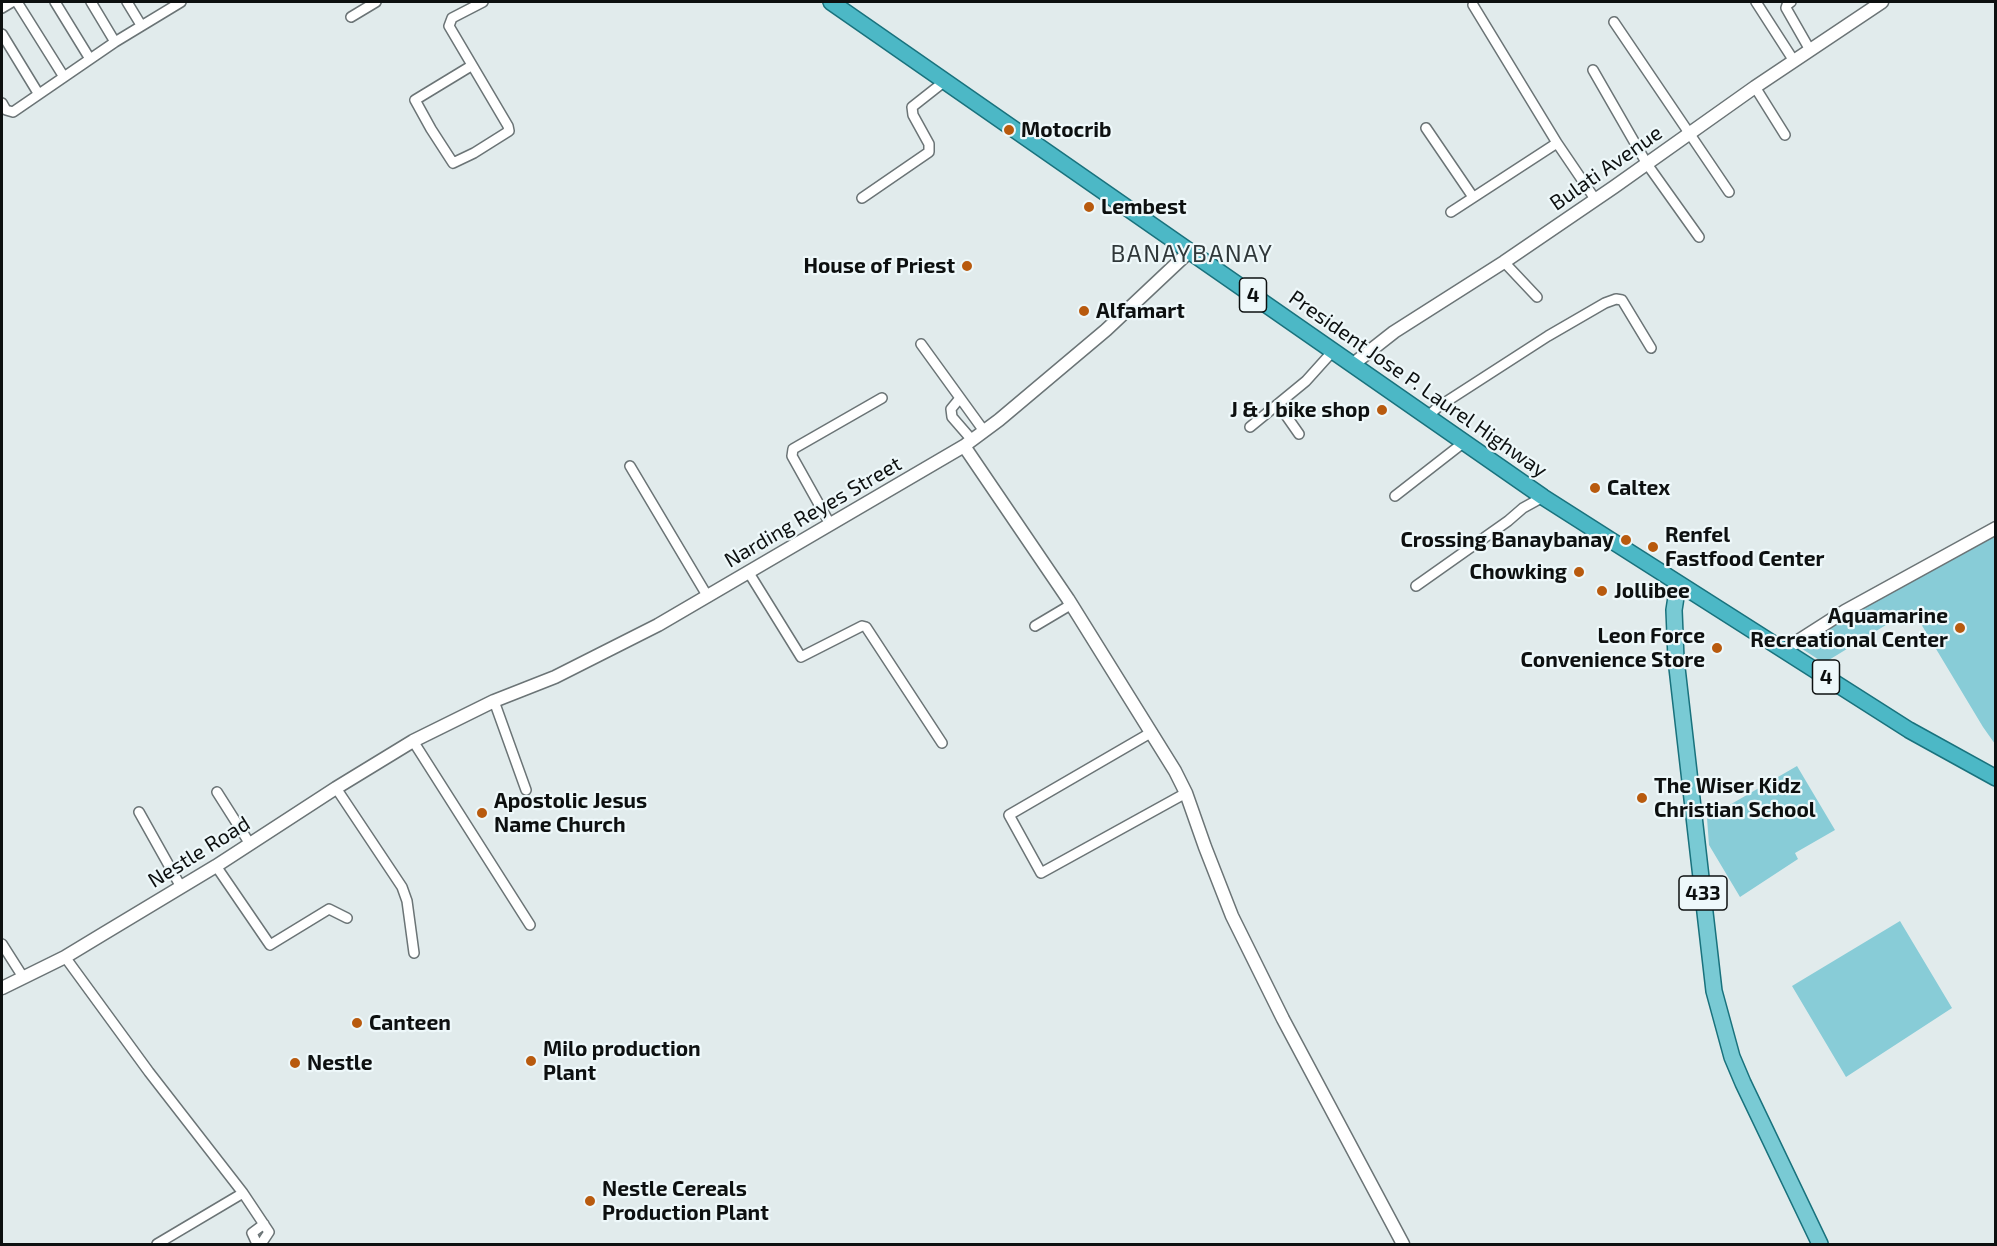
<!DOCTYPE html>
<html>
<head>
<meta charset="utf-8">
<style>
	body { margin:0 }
	#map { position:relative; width:1997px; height:1246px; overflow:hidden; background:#e1ebec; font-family:"Exo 2",sans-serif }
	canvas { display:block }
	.frame { position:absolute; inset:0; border:3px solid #0d1010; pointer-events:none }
</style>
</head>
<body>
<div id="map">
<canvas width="1997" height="1246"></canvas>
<div class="frame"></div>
</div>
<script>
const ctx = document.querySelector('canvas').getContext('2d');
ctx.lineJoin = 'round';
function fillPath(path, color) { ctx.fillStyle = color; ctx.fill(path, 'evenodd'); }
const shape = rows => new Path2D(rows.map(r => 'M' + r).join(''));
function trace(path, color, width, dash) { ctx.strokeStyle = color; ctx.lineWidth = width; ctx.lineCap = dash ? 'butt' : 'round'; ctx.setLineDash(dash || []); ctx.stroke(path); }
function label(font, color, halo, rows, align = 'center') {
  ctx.font = font + ' "Exo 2",sans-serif'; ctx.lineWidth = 4.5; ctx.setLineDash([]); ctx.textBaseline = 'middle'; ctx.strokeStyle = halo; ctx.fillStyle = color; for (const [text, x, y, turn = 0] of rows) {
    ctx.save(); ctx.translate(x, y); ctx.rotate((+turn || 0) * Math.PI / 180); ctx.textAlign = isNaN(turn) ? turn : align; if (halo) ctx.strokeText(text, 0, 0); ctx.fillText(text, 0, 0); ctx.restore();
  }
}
const green = shape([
	[1995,529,1995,744,1983,727,1912,609,1824,663,1796,645],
	[1797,766,1835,830,1795,853,1798,859,1740,897,1709,845,1707,818],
	[1900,921,1952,1008,1846,1077,1792,986]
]);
const minor = shape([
	[17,2,64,77],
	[55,2,90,59],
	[91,2,115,42],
	[127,2,141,25],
	[1756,2,1794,61],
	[1791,2,1787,5,1786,8,1810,50],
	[1473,5,1557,143,1595,199],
	[2,8,12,2],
	[351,17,376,2],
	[1614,22,1729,192],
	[2,34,38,93],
	[471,66,415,100,431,129,453,163,474,153,509,131,508,126,449,26,452,18,483,2],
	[1593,70,1647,164,1699,237],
	[1755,87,1785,135],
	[2,103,6,110,13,112,115,42,181,2],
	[1426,128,1473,197],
	[862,198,929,152,929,144,913,115,912,107,945,81],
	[1451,212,1557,143],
	[1504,262,1537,297],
	[921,344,984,431],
	[960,398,951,409,952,417,972,440],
	[1427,417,1438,407,1548,336,1605,303,1616,299,1622,300,1651,348],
	[1250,427,1278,404],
	[1299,434,1278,404,1306,381,1333,351],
	[630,466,708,597],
	[1395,496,1463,443],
	[830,524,792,456,793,449,882,398],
	[749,573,801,657,862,626,866,627,942,743],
	[1416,586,1508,521,1523,508,1543,497],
	[1035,626,1072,604],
	[494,701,526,790],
	[1152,732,1009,815,1041,873,1186,793],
	[413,741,530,925],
	[336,788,402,887,407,901,414,953],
	[217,792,250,844],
	[139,812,181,887],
	[216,866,270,945,329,909,347,918],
	[2,944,23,977],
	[65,957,149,1072,243,1193,269,1232,261,1244],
	[157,1244,243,1193],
	[257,1244,252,1233,264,1224]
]);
const tertiary = shape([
	[1352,365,1394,332,1504,262,1614,187,1755,87,1882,2],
	[964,446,1068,599,1175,771,1186,793,1205,847,1232,916,1283,1019,1403,1244],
	[1784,650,1845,611,1996,528],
	[2,988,65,957,103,934,216,866,336,788,413,741,494,701,555,677,658,625,964,446,999,420,1106,330,1190,251]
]);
const primary = shape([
	[1678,584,1674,610,1676,659,1714,991,1732,1057,1743,1083,1820,1244]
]);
const trunk = shape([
	[831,2,1543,497,1909,730,1996,778]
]);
const markers = [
	[1009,130,6,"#b85a0e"],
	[1089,207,6,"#b85a0e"],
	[967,266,6,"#b85a0e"],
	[1084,311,6,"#b85a0e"],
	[1382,410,6,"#b85a0e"],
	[1595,488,6,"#b85a0e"],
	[1626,540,6,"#b85a0e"],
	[1653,547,6,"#b85a0e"],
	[1579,572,6,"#b85a0e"],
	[1602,591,6,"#b85a0e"],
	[1960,628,6,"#b85a0e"],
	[1717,648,6,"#b85a0e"],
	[1642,798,6,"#b85a0e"],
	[482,813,6,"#b85a0e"],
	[357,1023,6,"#b85a0e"],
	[531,1061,6,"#b85a0e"],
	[295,1063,6,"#b85a0e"],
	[590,1201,6,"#b85a0e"]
];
const shields = [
	[1253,295,27],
	[1826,677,27],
	[1703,893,48]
];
const shieldNames = [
	["4",1253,295],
	["4",1826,677],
	["433",1703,893]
];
const poiNames = [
	["Motocrib",1021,130],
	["Lembest",1101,207],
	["House of Priest",955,266,"right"],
	["Alfamart",1096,311],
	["J & J bike shop",1370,410,"right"],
	["Caltex",1607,488],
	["Renfel",1665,535],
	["Fastfood Center",1665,559],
	["Crossing Banaybanay",1614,540,"right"],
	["Chowking",1567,572,"right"],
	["Jollibee",1614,591],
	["Aquamarine",1948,616,"right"],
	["Recreational Center",1948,640,"right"],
	["Leon Force",1705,636,"right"],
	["Convenience Store",1705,660,"right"],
	["The Wiser Kidz",1654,786],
	["Christian School",1654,810],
	["Apostolic Jesus",494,801],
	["Name Church",494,825],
	["Canteen",369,1023],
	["Milo production",543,1049],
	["Plant",543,1073],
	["Nestle",307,1063],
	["Nestle Cereals",602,1189],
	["Production Plant",602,1213]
];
const streetNames = [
	["Bulati Avenue",1606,168,-35],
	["President Jose P. Laurel Highway",1418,384,35],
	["Narding Reyes Street",813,512,-30],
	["Nestle Road",199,852,-32]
];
const quarterNames = [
	["BANAYBANAY",1192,254]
];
fillPath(green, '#88ccd7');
trace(minor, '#6b7476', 12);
trace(tertiary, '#6b7476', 15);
trace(primary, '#19727d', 18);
trace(trunk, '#19727d', 18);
trace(minor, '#fff', 9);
trace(tertiary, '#fff', 12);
trace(primary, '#79cad4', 15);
trace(trunk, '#4cb8c6', 15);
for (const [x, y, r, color] of markers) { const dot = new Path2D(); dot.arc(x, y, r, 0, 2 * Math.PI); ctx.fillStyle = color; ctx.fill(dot); trace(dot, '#eef8fa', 2); }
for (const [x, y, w] of shields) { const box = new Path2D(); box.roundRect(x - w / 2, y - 17, w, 34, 4.5); ctx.fillStyle = '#eef8fa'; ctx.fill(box); trace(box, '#0d1010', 1.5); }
label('bold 20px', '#0d1010', null, shieldNames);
label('bold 21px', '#0d1010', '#eef8fa', poiNames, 'left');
label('21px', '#0d1010', '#eef8fa', streetNames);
ctx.letterSpacing = '1.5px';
label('24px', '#30383a', '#eef8fa', quarterNames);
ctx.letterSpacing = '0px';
</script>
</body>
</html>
